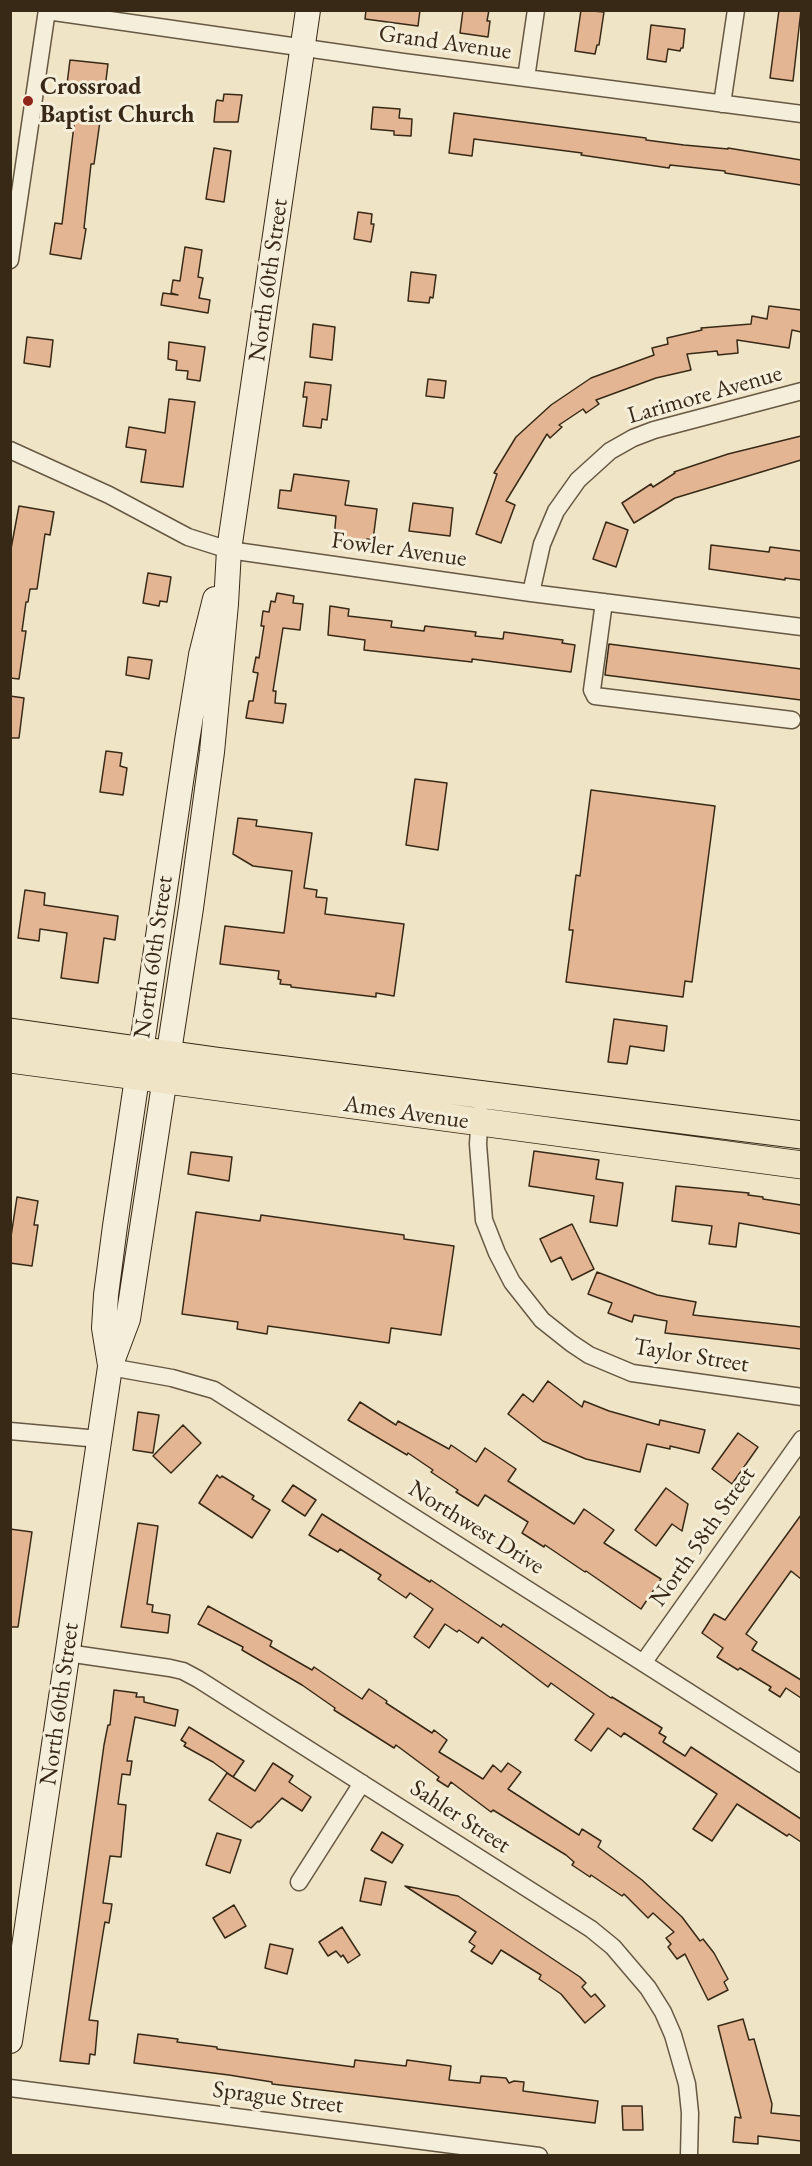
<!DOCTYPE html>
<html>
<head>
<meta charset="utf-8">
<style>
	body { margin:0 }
	#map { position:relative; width:812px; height:2166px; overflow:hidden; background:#efe5c6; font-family:"EB Garamond",serif }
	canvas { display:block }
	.frame { position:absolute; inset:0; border:12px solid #382917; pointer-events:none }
</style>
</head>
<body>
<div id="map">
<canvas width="812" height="2166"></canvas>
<div class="frame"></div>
</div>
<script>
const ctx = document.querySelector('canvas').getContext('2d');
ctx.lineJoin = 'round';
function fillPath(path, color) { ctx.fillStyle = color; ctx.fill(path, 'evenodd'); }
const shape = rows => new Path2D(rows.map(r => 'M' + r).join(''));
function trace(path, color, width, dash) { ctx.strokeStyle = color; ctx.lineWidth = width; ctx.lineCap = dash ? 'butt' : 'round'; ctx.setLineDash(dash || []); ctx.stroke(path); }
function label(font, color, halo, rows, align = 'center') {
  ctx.font = font + ' "EB Garamond",serif'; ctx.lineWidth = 6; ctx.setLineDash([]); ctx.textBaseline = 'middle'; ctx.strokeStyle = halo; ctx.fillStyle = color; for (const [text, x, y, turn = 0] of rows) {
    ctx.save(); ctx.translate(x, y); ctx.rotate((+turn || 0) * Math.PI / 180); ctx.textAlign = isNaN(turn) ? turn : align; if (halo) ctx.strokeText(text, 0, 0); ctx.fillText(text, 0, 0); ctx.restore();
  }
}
const building = shape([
	[366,10,420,10,418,26,365,19,366,10],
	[463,10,489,10,487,21,490,21,488,37,460,33,463,10],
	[581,10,604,12,599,45,597,45,595,54,575,51,581,10],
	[779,10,801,10,793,81,770,78,779,10],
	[651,25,685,29,683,48,681,48,680,51,668,49,666,62,647,59,651,25],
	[70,60,108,64,105,88,67,84,70,60],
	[224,94,242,95,238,122,214,122,216,102,217,100,223,101,224,94],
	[373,107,400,109,399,118,412,119,411,136,394,135,394,131,371,129,373,107],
	[454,113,646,138,646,140,684,145,728,149,728,148,801,160,801,185,725,173,725,171,670,165,669,168,581,155,582,153,474,139,472,156,449,153,454,113],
	[75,117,100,121,94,164,91,164,84,228,86,229,81,259,50,254,55,223,62,224,75,117],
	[214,148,231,151,224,202,206,199,214,148],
	[358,212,372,214,371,224,374,224,371,242,354,239,358,212],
	[185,247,202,250,198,277,203,278,199,298,210,300,208,313,161,305,163,293,178,295,171,293,173,280,180,281,185,247],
	[411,272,436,275,433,298,430,297,429,303,408,301,411,272],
	[769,306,801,310,801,332,792,330,789,348,737,340,738,353,718,355,717,351,687,354,691,370,656,378,596,400,599,404,586,413,583,409,559,425,562,427,550,438,547,434,506,501,515,505,501,543,476,534,497,474,494,473,516,437,551,405,591,378,654,355,652,348,668,344,667,338,702,330,701,328,751,324,752,316,767,319,769,306],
	[313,324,335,327,332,360,310,357,313,324],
	[27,337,53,340,50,367,24,363,27,337],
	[169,342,205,347,200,381,187,379,188,371,176,370,177,361,168,359,169,342],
	[428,379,446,381,444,398,426,396,428,379],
	[305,382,331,385,327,420,322,419,321,428,303,426,307,397,303,397,305,382],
	[169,399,195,402,183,487,141,482,146,450,126,447,129,427,165,433,169,399],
	[801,436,801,460,675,498,634,523,622,503,651,484,653,487,675,473,674,472,728,454,801,436],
	[294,474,349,481,345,505,377,509,373,540,367,539,366,543,334,539,336,516,278,508,280,490,291,491,294,474],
	[413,503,453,508,450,536,409,531,413,503],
	[19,506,54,512,50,535,45,534,37,589,30,589,28,602,26,602,22,631,26,631,19,679,10,678,10,554,19,506],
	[606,522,628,530,616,567,593,559,606,522],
	[711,545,769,552,770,547,801,551,801,580,785,578,785,580,709,569,711,545],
	[148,573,171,577,167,602,160,601,159,606,143,603,148,573],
	[277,593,294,596,293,603,303,604,300,630,283,628,273,691,276,691,275,703,286,704,283,723,246,718,249,701,253,701,258,673,253,672,256,657,259,658,264,626,261,626,263,611,269,612,271,601,275,602,277,593],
	[330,606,349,609,348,616,392,621,391,627,424,631,425,626,476,632,475,636,503,639,504,632,563,640,562,643,575,645,571,672,472,659,472,662,364,650,365,640,328,635,330,606],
	[609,644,801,669,801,700,605,675,609,644],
	[128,657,152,660,149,679,126,675,128,657],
	[10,696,24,698,19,738,10,738,10,696],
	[106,751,122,753,120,766,127,768,123,795,100,792,106,751],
	[415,779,447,783,438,850,406,845,415,779],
	[591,790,715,806,692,982,685,981,683,997,566,982,573,930,569,930,576,875,580,876,591,790],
	[238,818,257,820,256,826,312,833,304,888,317,890,316,897,327,898,325,914,404,924,394,996,376,993,376,997,291,987,291,985,280,984,281,980,278,979,279,971,220,964,225,926,284,933,292,871,253,866,233,854,238,818],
	[25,890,45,893,44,905,118,916,115,940,104,938,98,983,61,978,67,933,40,929,39,941,18,938,25,890],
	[614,1019,667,1026,664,1051,630,1046,627,1064,608,1062,614,1019],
	[534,1151,599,1160,596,1179,623,1183,617,1226,590,1222,594,1196,529,1186,534,1151],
	[191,1152,232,1157,229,1181,188,1174,191,1152],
	[676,1186,749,1193,748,1195,763,1197,763,1199,801,1205,801,1234,739,1223,736,1247,709,1244,712,1226,672,1221,676,1186],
	[17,1197,38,1201,34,1225,38,1225,32,1266,10,1263,10,1243,17,1197],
	[196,1212,260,1221,261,1215,404,1235,404,1239,454,1246,441,1335,391,1328,389,1343,268,1326,267,1334,237,1329,238,1322,182,1314,196,1212],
	[572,1224,594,1269,572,1280,561,1257,551,1262,540,1239,572,1224],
	[597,1272,657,1295,696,1302,693,1315,801,1327,801,1349,665,1333,667,1321,634,1315,632,1322,608,1313,612,1303,588,1294,597,1272],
	[548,1381,582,1407,584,1401,609,1411,659,1425,660,1420,705,1430,699,1453,670,1446,670,1449,647,1444,640,1472,586,1459,543,1441,508,1414,523,1394,533,1402,548,1381],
	[360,1402,396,1425,398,1421,449,1449,451,1445,476,1462,485,1448,516,1469,508,1481,574,1524,584,1509,614,1530,604,1543,661,1579,641,1609,586,1571,585,1572,545,1545,544,1547,522,1533,528,1522,485,1495,478,1506,456,1492,458,1490,431,1472,433,1470,408,1453,407,1455,348,1420,360,1402],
	[138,1412,159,1415,153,1453,133,1450,138,1412],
	[183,1425,201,1443,171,1473,153,1456,183,1425],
	[738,1433,758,1447,732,1484,712,1469,738,1433],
	[217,1475,220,1478,222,1476,254,1496,252,1499,270,1510,252,1538,199,1503,217,1475],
	[293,1485,316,1500,305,1516,282,1501,293,1485],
	[666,1488,688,1504,682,1531,672,1524,656,1546,635,1530,666,1488],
	[322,1514,430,1582,431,1580,501,1627,503,1624,611,1698,612,1697,662,1728,659,1733,666,1737,663,1742,685,1756,691,1747,801,1819,801,1842,789,1834,787,1836,737,1804,712,1841,693,1829,717,1794,624,1733,621,1737,608,1728,591,1751,575,1740,594,1714,551,1683,548,1687,482,1637,478,1643,459,1630,457,1632,445,1624,429,1648,414,1637,433,1609,410,1593,406,1598,378,1579,381,1575,340,1549,338,1552,309,1535,322,1514],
	[801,1515,801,1579,791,1571,746,1634,757,1642,752,1650,801,1680,801,1698,786,1688,780,1697,769,1690,771,1687,740,1668,738,1670,717,1657,723,1648,702,1633,714,1614,725,1620,801,1515],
	[138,1523,158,1526,147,1604,153,1605,152,1612,170,1615,168,1633,121,1627,138,1523],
	[10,1529,32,1532,18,1627,10,1627,10,1529],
	[208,1606,272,1641,270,1646,312,1670,314,1667,362,1699,369,1689,387,1701,386,1703,432,1733,434,1730,447,1740,439,1752,483,1779,493,1765,501,1772,508,1763,521,1772,508,1789,579,1835,582,1829,601,1841,598,1847,642,1880,682,1917,700,1941,703,1939,714,1953,728,1979,724,1982,728,1990,708,2000,685,1954,677,1959,668,1947,671,1944,666,1938,674,1932,653,1913,648,1918,624,1894,622,1896,591,1875,590,1877,572,1865,574,1862,566,1855,493,1810,491,1812,451,1782,448,1787,437,1780,439,1777,396,1745,394,1748,334,1710,335,1708,302,1685,242,1650,243,1647,198,1624,208,1606],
	[114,1690,137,1693,136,1697,144,1697,144,1702,178,1710,175,1726,135,1717,127,1761,132,1761,130,1775,122,1774,118,1804,126,1805,121,1857,110,1856,103,1903,112,1904,109,1923,105,1922,104,1927,89,2020,98,2021,95,2055,90,2054,89,2064,60,2061,104,1745,108,1725,110,1725,114,1690],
	[189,1727,244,1761,233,1777,213,1762,184,1746,186,1743,181,1740,189,1727],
	[273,1763,293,1776,289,1782,311,1797,302,1811,282,1798,259,1822,258,1821,251,1828,209,1800,227,1773,255,1791,273,1763],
	[382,1832,403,1845,392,1863,371,1850,382,1832],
	[217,1833,241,1840,230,1873,206,1865,217,1833],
	[365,1878,386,1882,381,1905,360,1901,365,1878],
	[405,1886,458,1896,580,1977,586,1983,582,1987,591,1997,595,1994,605,2006,585,2023,561,1994,539,1979,541,1975,501,1950,492,1964,471,1951,475,1946,469,1942,476,1932,405,1886],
	[234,1905,246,1926,225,1938,213,1918,234,1905],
	[342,1927,360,1955,348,1963,343,1955,341,1957,336,1951,328,1956,319,1942,342,1927],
	[270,1944,293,1949,287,1974,265,1968,270,1944],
	[743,2019,749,2040,754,2039,772,2104,771,2113,801,2116,801,2141,758,2136,758,2144,733,2142,735,2117,741,2118,718,2026,743,2019],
	[138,2034,178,2039,177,2042,217,2047,217,2049,354,2067,355,2060,406,2066,407,2060,451,2066,449,2080,480,2083,481,2076,506,2078,509,2083,514,2081,524,2082,523,2091,598,2101,595,2123,272,2084,272,2082,229,2075,134,2063,138,2034],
	[622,2106,642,2106,643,2130,623,2130,622,2106]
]);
const minor = shape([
	[47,11,403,62,802,114],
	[526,78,536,10],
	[722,104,736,10],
	[10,260,47,10],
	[10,450,109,495,188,537,229,550,531,593,802,627],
	[531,593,542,544,556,511,578,480,610,451,633,438,654,430,802,391],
	[604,602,592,690,595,696,792,720],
	[480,1113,478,1144,484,1220,497,1253,512,1282,542,1320,571,1343,589,1355,632,1373,802,1397],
	[110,1367,172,1378,214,1390,802,1764],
	[10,1431,99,1439],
	[67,1653,170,1668,183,1671,198,1679,591,1929,613,1947,648,1988,663,2012,673,2035,687,2084,690,2113,689,2156],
	[643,1663,802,1439],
	[299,1882,362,1783],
	[10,2088,539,2156]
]);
const secondary = shape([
	[110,1365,104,1328,106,1295,115,1226,187,741,201,655,215,599],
	[10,2041,110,1367,128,1319,191,908,212,752,226,604,229,550,308,10]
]);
const primary = shape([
	[10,1032,216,1061,802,1135],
	[10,1059,802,1165]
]);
const markers = [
	[28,101,6,"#8f2418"]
];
const streetNames = [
	["Grand Avenue",445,43,8],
	["North 60th Street",269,280,-82],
	["Larimore Avenue",705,395,-16],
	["Fowler Avenue",399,550,8],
	["North 60th Street",154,957,-82],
	["Ames Avenue",406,1113,8],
	["Taylor Street",691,1356,9],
	["Northwest Drive",476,1528,32],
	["North 58th Street",703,1537,-55],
	["North 60th Street",60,1704,-82],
	["Sahler Street",460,1817,33],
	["Sprague Street",278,2098,7]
];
const poiNames = [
	["Crossroad",40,87],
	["Baptist Church",40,115]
];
fillPath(building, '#e4b592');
trace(building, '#382917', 1.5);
trace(minor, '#665843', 19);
trace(secondary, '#382917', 26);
trace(primary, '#382917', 29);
trace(minor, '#f5eeda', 16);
trace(secondary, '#f5eeda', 24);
trace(primary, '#efe5c6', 27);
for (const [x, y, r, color] of markers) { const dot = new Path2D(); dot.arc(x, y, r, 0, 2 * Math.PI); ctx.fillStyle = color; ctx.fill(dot); trace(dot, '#f5eeda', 2); }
label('24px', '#382917', '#f5eeda', streetNames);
label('bold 24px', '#382917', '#f5eeda', poiNames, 'left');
</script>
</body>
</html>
